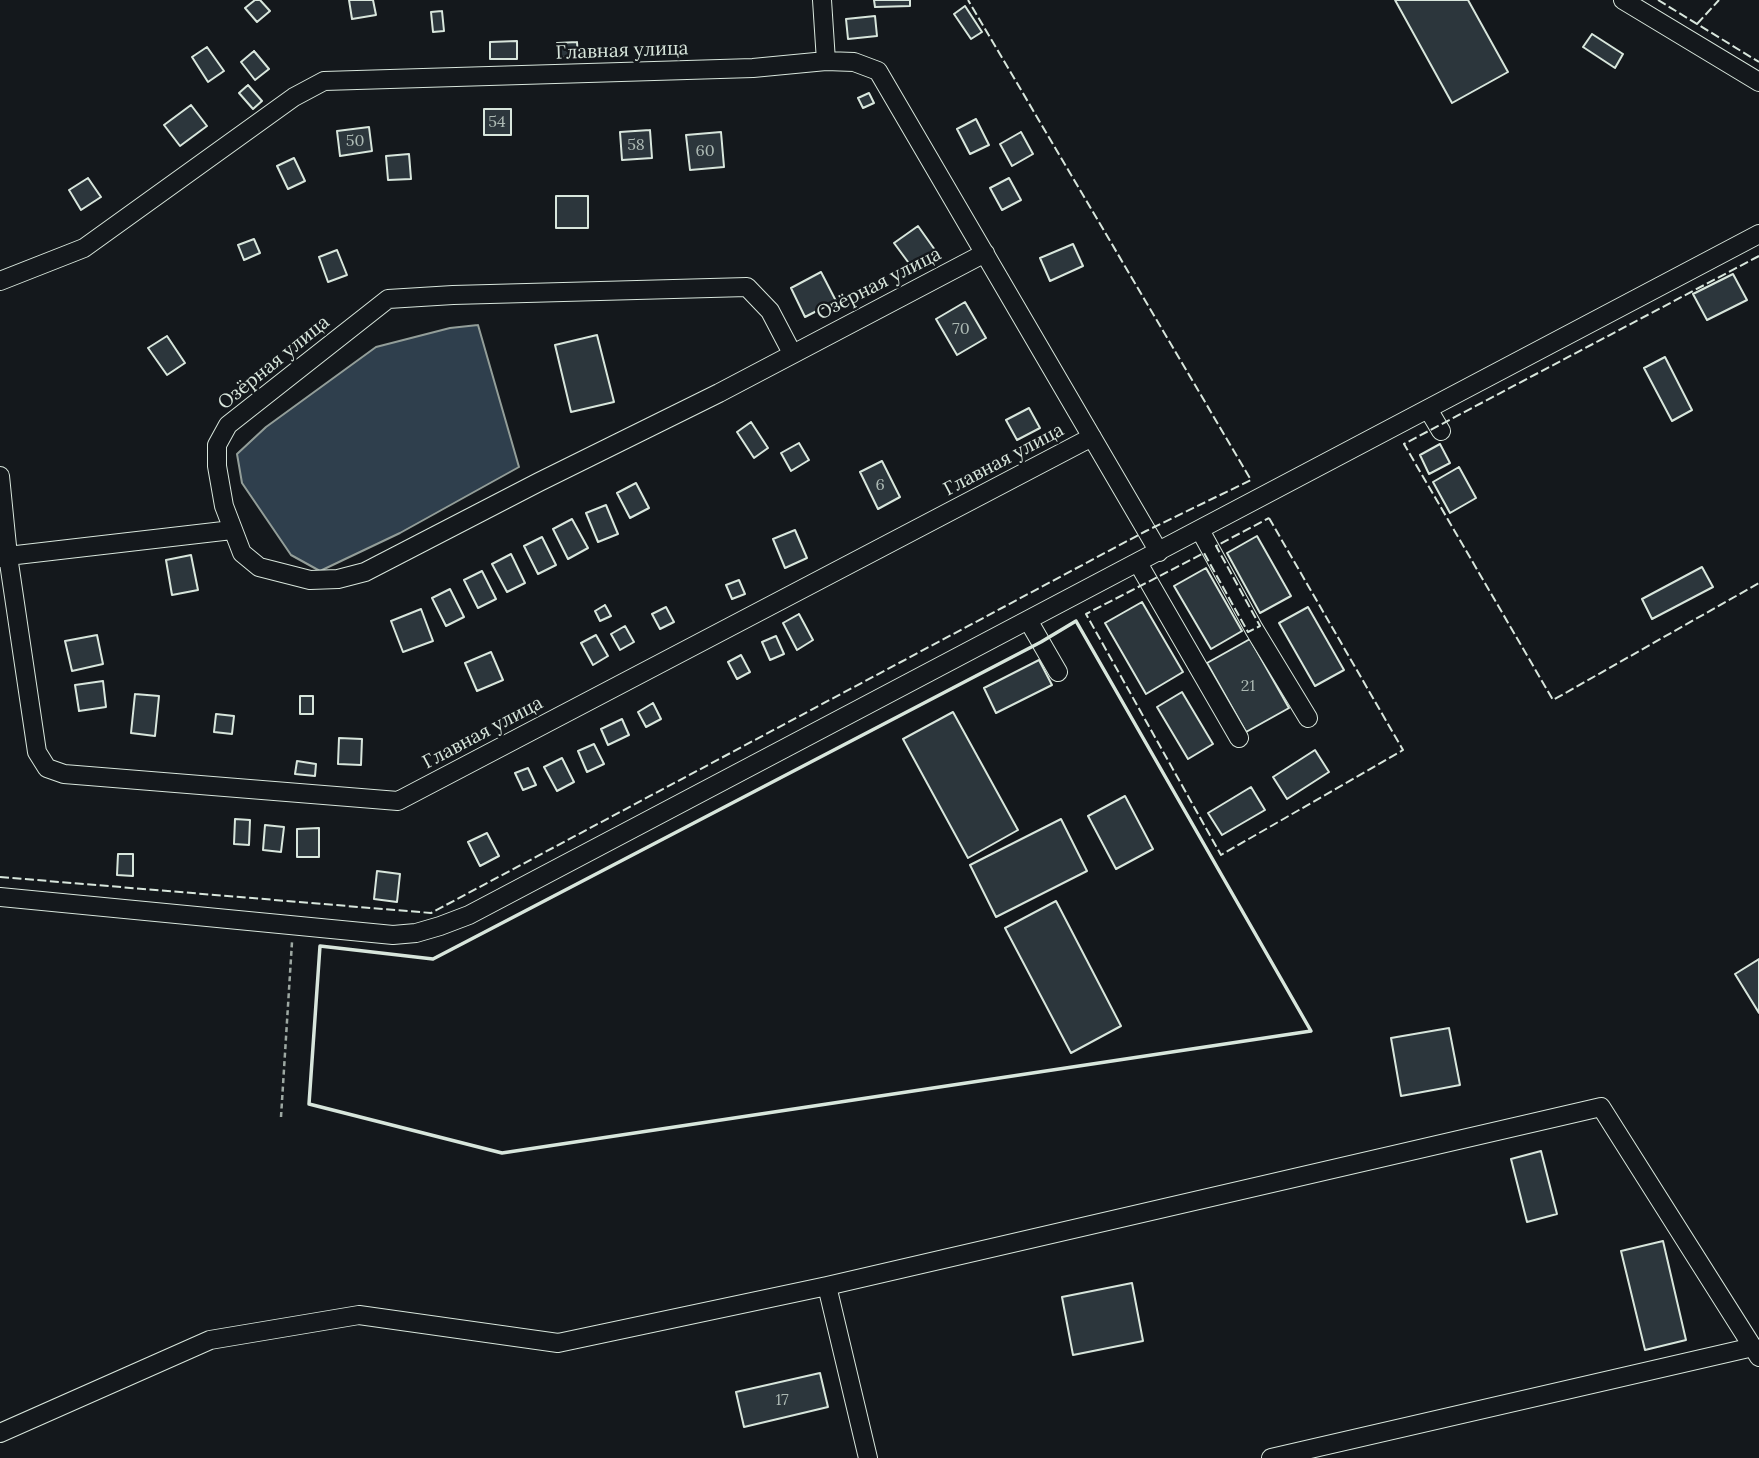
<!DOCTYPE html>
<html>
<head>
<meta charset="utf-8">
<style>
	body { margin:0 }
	canvas { display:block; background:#14181c }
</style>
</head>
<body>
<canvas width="1759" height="1458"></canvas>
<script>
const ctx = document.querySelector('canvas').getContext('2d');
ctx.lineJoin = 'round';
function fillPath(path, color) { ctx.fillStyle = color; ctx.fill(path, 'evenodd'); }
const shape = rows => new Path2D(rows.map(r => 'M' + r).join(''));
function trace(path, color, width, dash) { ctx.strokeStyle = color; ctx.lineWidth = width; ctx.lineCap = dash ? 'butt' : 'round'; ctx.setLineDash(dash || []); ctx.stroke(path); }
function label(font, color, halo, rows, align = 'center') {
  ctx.font = font + ' Lora,serif'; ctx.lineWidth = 5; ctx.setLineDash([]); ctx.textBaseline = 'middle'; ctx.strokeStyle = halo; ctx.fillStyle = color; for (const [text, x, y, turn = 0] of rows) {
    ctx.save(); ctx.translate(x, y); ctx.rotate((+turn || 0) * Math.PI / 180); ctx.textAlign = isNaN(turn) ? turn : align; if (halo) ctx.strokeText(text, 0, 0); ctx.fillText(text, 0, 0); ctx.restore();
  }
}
const water = shape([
	[478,325,519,467,400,533,320,571,291,555,242,483,237,454,266,427,376,347,450,328,478,325]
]);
const building = shape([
	[255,0,260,0,270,11,257,22,245,8,255,0],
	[349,0,373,0,376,15,352,19,349,0],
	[874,0,910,0,910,6,875,7,874,0],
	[1395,0,1468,0,1508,72,1452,103,1395,0],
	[965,6,982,32,971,39,954,14,965,6],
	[442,11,444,31,433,32,431,12,442,11],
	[875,16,877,36,848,39,846,19,875,16],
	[1592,34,1623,54,1615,68,1583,47,1592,34],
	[517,41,517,59,490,59,490,42,517,41],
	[577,42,578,56,558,58,557,43,577,42],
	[207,47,224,71,208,82,192,57,207,47],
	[254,51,269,69,255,80,241,62,254,51],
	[248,85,262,101,253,109,239,93,248,85],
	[869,93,874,103,863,108,858,98,869,93],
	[191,105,207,126,180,146,164,125,191,105],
	[484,109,511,109,511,135,484,135,484,109],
	[976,119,989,145,970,154,957,129,976,119],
	[369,127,372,151,340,156,337,131,369,127],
	[650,130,652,158,622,160,620,132,650,130],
	[721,132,724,167,690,170,686,135,721,132],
	[1021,132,1033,154,1012,166,1000,144,1021,132],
	[409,154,411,179,388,180,386,156,409,154],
	[294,158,305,181,288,189,277,166,294,158],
	[88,178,101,197,81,210,69,190,88,178],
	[1009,178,1021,200,1002,210,990,188,1009,178],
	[556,196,588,196,588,228,556,228,556,196],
	[918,226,935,250,911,266,894,243,918,226],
	[254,239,260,253,244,260,238,245,254,239],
	[1073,244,1083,266,1050,281,1040,258,1073,244],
	[337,250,347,275,328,282,319,257,337,250],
	[821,272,836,301,805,317,791,288,821,272],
	[1733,274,1747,300,1707,320,1693,294,1733,274],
	[965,302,986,338,957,355,936,319,965,302],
	[597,335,614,402,571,412,555,345,597,335],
	[167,336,185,363,167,375,148,348,167,336],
	[1665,357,1692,410,1672,421,1644,368,1665,357],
	[1029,408,1040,428,1017,440,1006,420,1029,408],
	[751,422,768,448,754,458,737,432,751,422],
	[799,443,809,460,791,471,781,453,799,443],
	[1440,444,1450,463,1429,474,1420,455,1440,444],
	[882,461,900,497,878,509,860,472,882,461],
	[1459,467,1476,498,1450,513,1433,482,1459,467],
	[636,483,649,508,630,518,617,493,636,483],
	[606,505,618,534,598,542,586,513,606,505],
	[572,519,588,548,568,559,553,529,572,519],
	[795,530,807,558,785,568,773,539,795,530],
	[1257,536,1291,596,1260,613,1227,553,1257,536],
	[542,537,556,565,538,574,524,546,542,537],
	[511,554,525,583,507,592,492,564,511,554],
	[191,555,198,590,172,595,166,560,191,555],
	[1702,567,1713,587,1652,619,1642,599,1702,567],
	[1206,568,1242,631,1211,649,1174,586,1206,568],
	[482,571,496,599,478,608,464,580,482,571],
	[739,580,745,594,732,599,726,585,739,580],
	[450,589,464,617,446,626,432,598,450,589],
	[1142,602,1183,672,1146,694,1105,623,1142,602],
	[605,605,611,616,600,621,595,611,605,605],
	[666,607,674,622,660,629,652,614,666,607],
	[1308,607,1344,670,1315,686,1279,623,1308,607],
	[421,609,433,641,403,652,391,621,421,609],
	[799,614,813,640,797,650,783,623,799,614],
	[625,626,634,642,620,650,611,634,625,626],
	[97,635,103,664,72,671,65,641,97,635],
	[596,635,608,656,593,665,581,643,596,635],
	[776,636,784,654,770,660,762,642,776,636],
	[1250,639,1289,708,1246,732,1207,663,1250,639],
	[491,652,503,680,477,691,465,663,491,652],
	[741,655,750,672,737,679,728,662,741,655],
	[1039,660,1052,685,996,713,984,688,1039,660],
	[103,681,106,707,79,711,75,685,103,681],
	[1182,692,1213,744,1188,759,1157,707,1182,692],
	[135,694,159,696,155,736,131,733,135,694],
	[300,696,313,696,313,714,300,714,300,696],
	[653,703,661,719,646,727,638,712,653,703],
	[953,712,1018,830,968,858,903,739,953,712],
	[216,714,234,716,232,734,214,732,216,714],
	[622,719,629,735,608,745,601,729,622,719],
	[339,738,362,739,361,765,338,764,339,738],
	[594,744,604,764,587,772,578,751,594,744],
	[1315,750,1329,772,1287,799,1273,777,1315,750],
	[562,758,574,782,557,791,544,767,562,758],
	[297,761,316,764,315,776,295,774,297,761],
	[528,768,536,785,523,790,515,773,528,768],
	[1251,787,1265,810,1222,835,1208,813,1251,787],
	[1125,796,1153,849,1116,869,1088,816,1125,796],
	[235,819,250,820,249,845,234,844,235,819],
	[1061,819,1087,871,996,917,970,865,1061,819],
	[265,825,284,827,281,852,263,850,265,825],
	[319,828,319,857,297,857,297,829,319,828],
	[487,833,499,856,480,866,468,842,487,833],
	[118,854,133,854,133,876,117,875,118,854],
	[377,871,400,874,397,902,374,899,377,871],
	[1056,901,1121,1026,1071,1053,1005,928,1056,901],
	[1759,959,1759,1013,1735,974,1759,959],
	[1449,1028,1460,1085,1401,1096,1391,1038,1449,1028],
	[1541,1151,1557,1214,1527,1222,1511,1159,1541,1151],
	[1663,1241,1686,1340,1645,1350,1621,1251,1663,1241],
	[1132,1283,1143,1341,1073,1355,1062,1297,1132,1283],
	[820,1373,828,1407,744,1427,736,1392,820,1373]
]);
const path = shape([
	[281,1117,292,942]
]);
const minor = shape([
	[822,0,826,61],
	[1623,0,1759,82],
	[0,281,84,248,294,97,324,81,753,68,826,61,854,62,878,71,1159,552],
	[792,353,770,311,747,287,453,295,388,299,228,425,217,445,217,466,224,506,242,553,259,567,310,580,338,579,365,572,539,482,719,393,985,253],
	[1428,409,1441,431],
	[0,476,8,556,0,558],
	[232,530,8,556,37,752,47,768,64,774,398,801,1092,437],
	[1200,530,1254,629,1308,718],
	[1138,563,1239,738],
	[1028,620,1058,672],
	[0,897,393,935,416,933,440,926,469,915,1759,234],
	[827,1286,868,1458],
	[0,1433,210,1340,359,1315,558,1343,827,1286,1601,1107,1759,1357],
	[1271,1458,1753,1347]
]);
const fence = shape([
	[1658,0,1759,62],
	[1697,24,1719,0],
	[1759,256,1404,444,1553,700,1759,583],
	[1269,518,1403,750,1221,855,1086,614,1204,553,1248,632,1260,626,1216,546,1269,518],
	[0,877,431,913,1146,531,1251,480,968,0]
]);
const wall = shape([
	[1076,621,1311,1031,502,1153,309,1104,320,946,433,959,1041,642,1076,621]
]);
const numberNames = [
	["54",497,122],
	["50",355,141],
	["58",636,145],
	["60",705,151],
	["70",961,329],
	["6",880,485],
	["21",1248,686],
	["17",782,1400]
];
const streetNames = [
	["Главная улица",622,51,-2],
	["Озёрная улица",879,284,-27],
	["Озёрная улица",274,363,-39],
	["Главная улица",1004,460,-28],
	["Главная улица",483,733,-28]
];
fillPath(water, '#2f3f4d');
trace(water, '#939e99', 2);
fillPath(building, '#2c363c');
trace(building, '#d8e6dc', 2);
trace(minor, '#d8e6dc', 20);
trace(path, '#9da8a2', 2.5, [5, 3.5]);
trace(minor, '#14181c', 18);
trace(fence, '#d8e6dc', 2, [9, 3.5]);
trace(wall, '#d8e6dc', 3.5);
label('16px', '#adbab4', null, numberNames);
label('19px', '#d8e6dc', '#14181c', streetNames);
</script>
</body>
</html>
